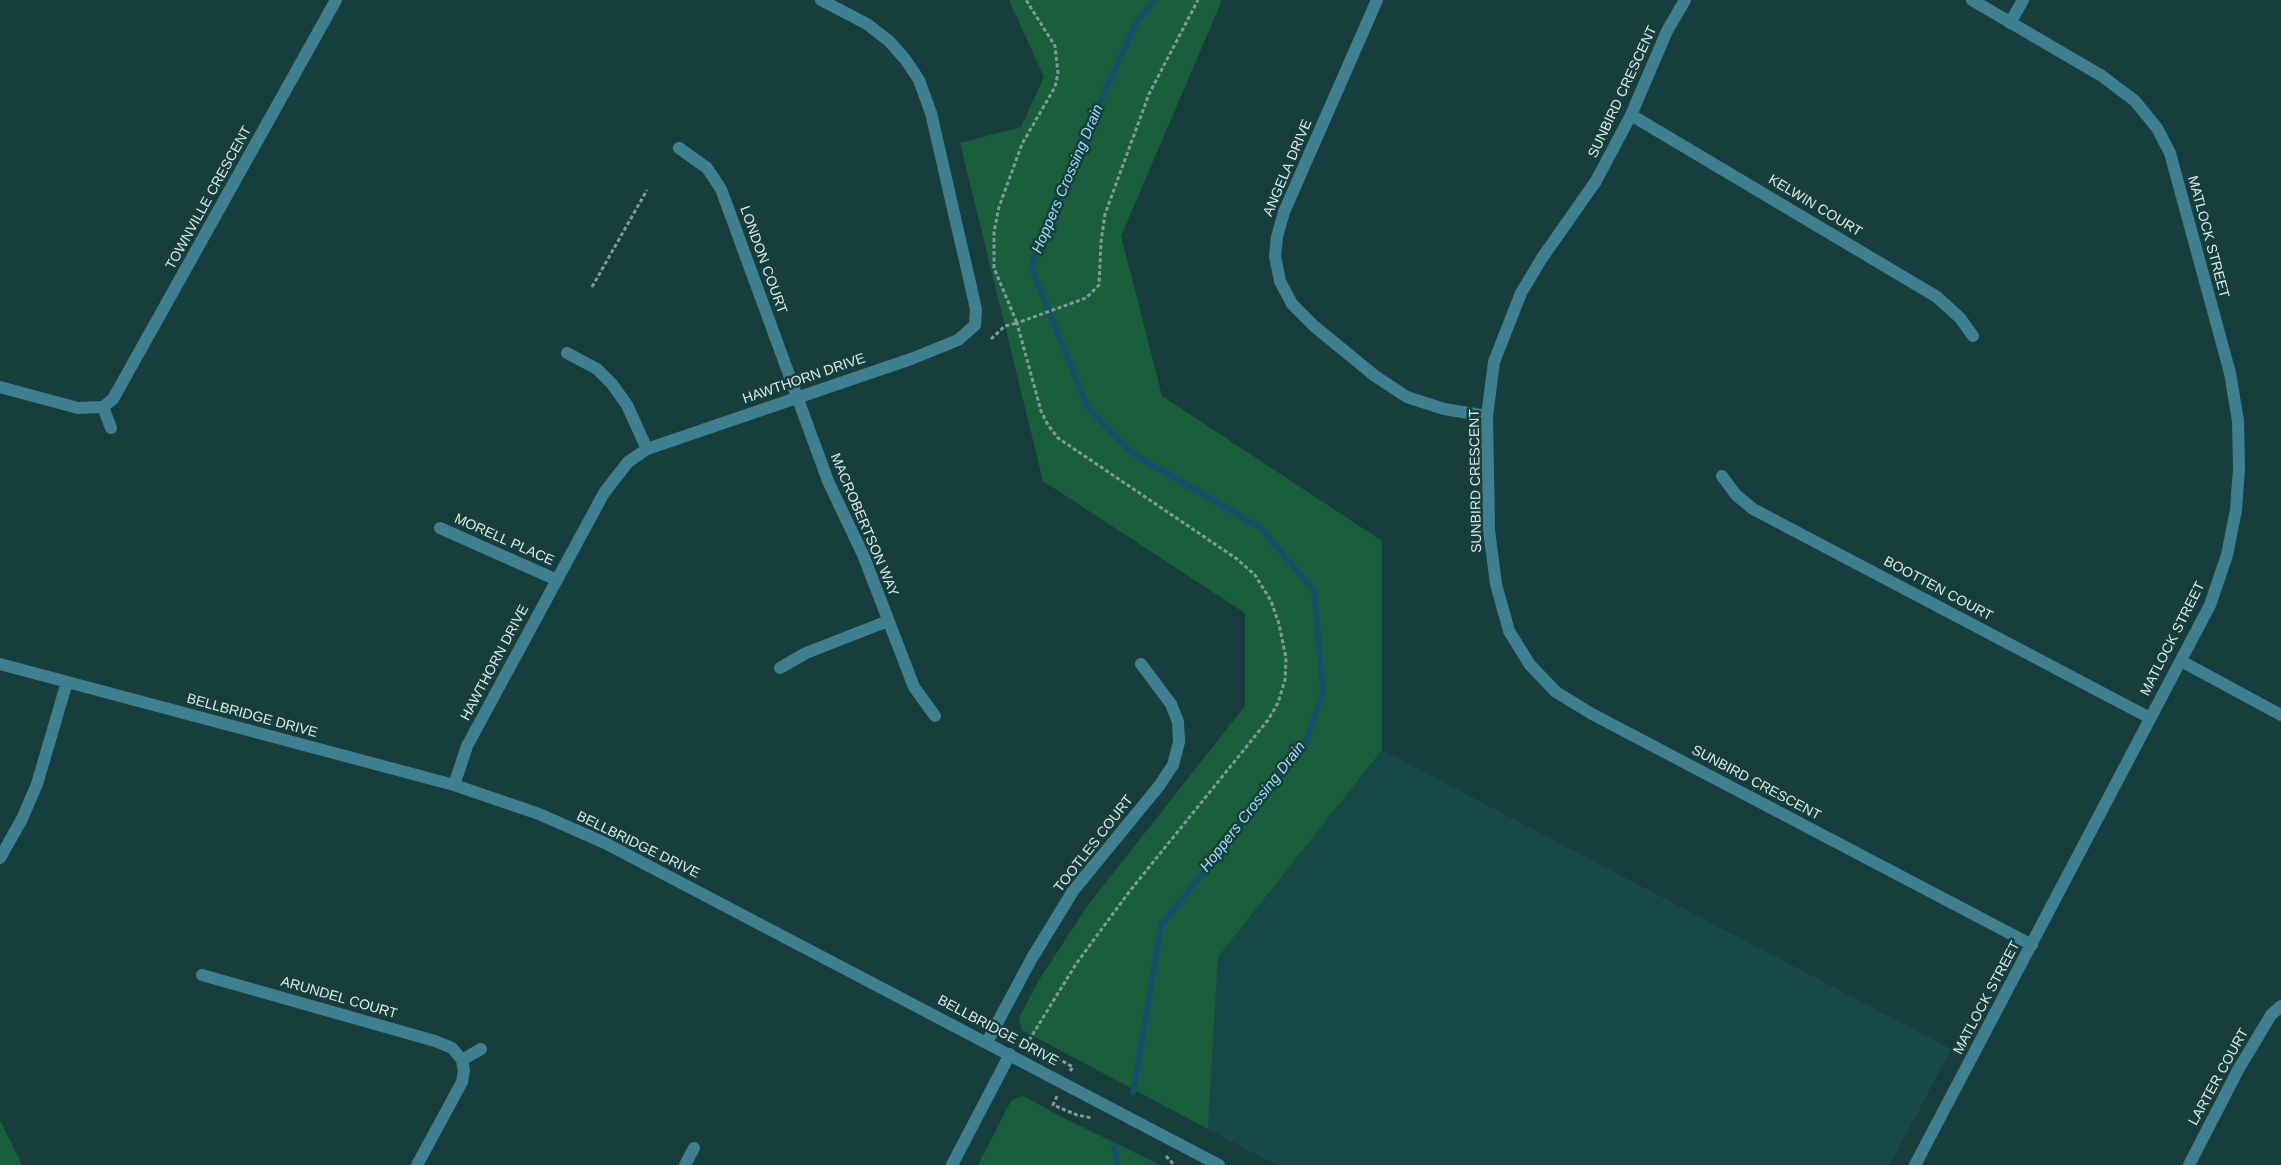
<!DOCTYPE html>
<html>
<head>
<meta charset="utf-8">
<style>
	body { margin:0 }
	canvas { display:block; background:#173e3d }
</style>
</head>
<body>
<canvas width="2281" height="1165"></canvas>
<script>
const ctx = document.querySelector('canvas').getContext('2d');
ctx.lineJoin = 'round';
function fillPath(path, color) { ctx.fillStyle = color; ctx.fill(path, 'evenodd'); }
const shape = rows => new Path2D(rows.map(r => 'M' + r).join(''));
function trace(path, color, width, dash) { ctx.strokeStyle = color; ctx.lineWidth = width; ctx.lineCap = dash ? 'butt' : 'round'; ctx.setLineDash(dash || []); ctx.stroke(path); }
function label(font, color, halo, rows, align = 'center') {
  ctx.font = font + ' Arial,sans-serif'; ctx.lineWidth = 5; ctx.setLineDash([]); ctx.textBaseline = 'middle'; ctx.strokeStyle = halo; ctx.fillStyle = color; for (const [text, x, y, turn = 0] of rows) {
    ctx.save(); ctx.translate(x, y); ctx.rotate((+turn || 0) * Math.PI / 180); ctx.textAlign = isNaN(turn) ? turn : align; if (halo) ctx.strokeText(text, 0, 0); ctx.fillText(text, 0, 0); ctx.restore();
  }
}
const built = shape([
	[1382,750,1951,1049,1890,1165,1277,1165,1208,1129,1218,957]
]);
const green = shape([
	[1009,0,1222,0,1121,236,1162,396,1382,541,1382,750,1218,957,1208,1129,1022,1030,1019,1018,1039,980,1088,905,1245,706,1245,613,1043,481,960,143,1021,127,1044,77],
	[1023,1096,1058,1115,1160,1165,978,1165,1011,1101],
	[0,1120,22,1165,0,1165]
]);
const stream = shape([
	[1133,1093,1161,925,1304,746,1323,693,1314,591,1261,528,1132,453,1088,408,1031,267,1060,188,1137,21,1155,0],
	[1114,1145,1117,1165]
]);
const path = shape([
	[592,287,647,190],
	[991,339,1005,326,1017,323,994,268,994,232,999,207,1022,144,1055,87,1058,73,1055,46,1026,0],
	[1070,1071,1073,1067,1028,1042,1076,964,1129,892,1268,720,1278,703,1285,680,1286,658,1279,624,1271,601,1255,575,1237,559,1058,438,1048,425,1041,411,1017,323,1086,298,1099,285,1101,242,1105,214,1149,94,1198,0],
	[1057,1096,1053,1105,1077,1115,1092,1118],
	[1166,1156,1174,1165]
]);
const minor = shape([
	[1377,0,1284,212,1277,237,1275,256,1280,281,1292,304,1314,326,1375,376,1407,397,1444,409,1487,416],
	[1685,0,1667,31,1631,115,1596,181,1542,258,1521,293,1494,362,1487,416,1489,530,1496,584,1509,631,1530,665,1556,692,1592,714,2032,945],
	[2010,23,2023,0],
	[1631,115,1937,297,1960,318,1973,336],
	[679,148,707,168,721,189,828,481,864,557,914,687,935,716],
	[567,353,597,369,612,384,627,405,647,449],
	[0,387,78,408,103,407,113,399,336,0],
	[103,407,111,428],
	[1722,476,1736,495,1753,509,2150,718],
	[440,528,557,580],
	[2181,661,2281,715],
	[0,664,454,785,539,814,605,843,1219,1165],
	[780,668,806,653,888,621],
	[454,785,467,746,604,493,628,462,647,449,911,359,958,340,975,325,976,309,931,113,919,80,905,59,889,41,867,24,821,0],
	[0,858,22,819,37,784,67,682],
	[202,975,435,1041,452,1048,462,1060,464,1070,462,1082,417,1165],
	[987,1042,1032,958,1073,891,1159,786,1173,765,1179,742,1178,722,1171,704,1141,664],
	[462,1060,481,1049],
	[685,1165,694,1148],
	[952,1165,1010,1054],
	[1915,1165,2210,605,2227,555,2236,510,2239,468,2238,421,2230,373,2170,153,2157,128,2135,101,2102,76,1972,0],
	[2189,1165,2238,1070,2271,1015,2281,1006]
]);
const streetNames = [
	["SUNBIRD CRESCENT",1623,92,-65],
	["ANGELA DRIVE",1288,168,-67],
	["TOWNVILLE CRESCENT",209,198,-61],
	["KELWIN COURT",1815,206,31],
	["MATLOCK STREET",2208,237,75],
	["LONDON COURT",763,260,70],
	["HAWTHORN DRIVE",804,379,-19],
	["SUNBIRD CRESCENT",1476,481,-91],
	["MACROBERTSON WAY",864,525,67],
	["MORELL PLACE",504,540,24],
	["BOOTTEN COURT",1938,589,28],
	["MATLOCK STREET",2173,639,-63],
	["HAWTHORN DRIVE",495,663,-62],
	["BELLBRIDGE DRIVE",252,716,15],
	["SUNBIRD CRESCENT",1756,783,28],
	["TOOTLES COURT",1094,844,-52],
	["BELLBRIDGE DRIVE",638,845,26],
	["ARUNDEL COURT",339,998,16],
	["MATLOCK STREET",1987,998,-62],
	["BELLBRIDGE DRIVE",998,1031,28],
	["LARTER COURT",2219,1077,-61]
];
const waterNames = [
	["Hoppers Crossing Drain",1068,179,-67],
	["Hoppers Crossing Drain",1253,807,-52]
];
fillPath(built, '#164948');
fillPath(green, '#195f3c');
trace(stream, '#0f516e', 5.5);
trace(path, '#7d9a99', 3, [4, 2.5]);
trace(minor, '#3e808f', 12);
label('14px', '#d6eae9', '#173e3d', streetNames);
label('italic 15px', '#9edbfb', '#173e3d', waterNames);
</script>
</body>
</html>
